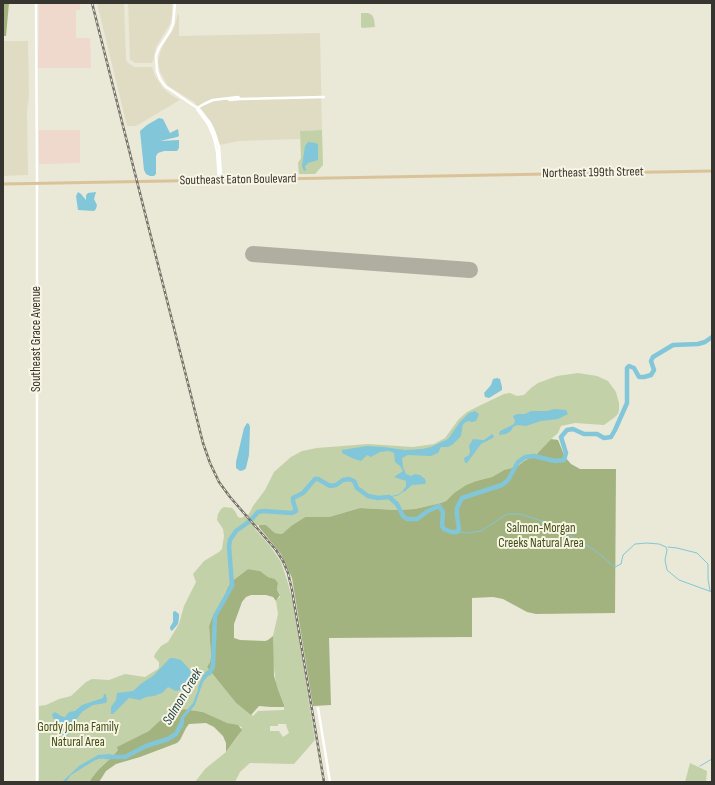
<!DOCTYPE html>
<html>
<head>
<meta charset="utf-8">
<style>
	body { margin:0 }
	#map { position:relative; width:715px; height:785px; overflow:hidden; background:#eae8d7; font-family:"Sofia Sans Condensed",sans-serif }
	canvas { display:block }
	.frame { position:absolute; inset:0; border:4px solid #37352f; pointer-events:none }
</style>
</head>
<body>
<div id="map">
<canvas width="715" height="785"></canvas>
<div class="frame"></div>
</div>
<script>
const ctx = document.querySelector('canvas').getContext('2d');
ctx.lineJoin = 'round';
function fillPath(path, color) { ctx.fillStyle = color; ctx.fill(path, 'evenodd'); }
const shape = rows => new Path2D(rows.map(r => 'M' + r).join(''));
function trace(path, color, width, dash) { ctx.strokeStyle = color; ctx.lineWidth = width; ctx.lineCap = dash ? 'butt' : 'round'; ctx.setLineDash(dash || []); ctx.stroke(path); }
function label(font, color, halo, rows, align = 'center') {
  ctx.font = font + ' "Sofia Sans Condensed",sans-serif'; ctx.lineWidth = 4; ctx.setLineDash([]); ctx.textBaseline = 'middle'; ctx.strokeStyle = halo; ctx.fillStyle = color; for (const [text, x, y, turn = 0] of rows) {
    ctx.save(); ctx.translate(x, y); ctx.rotate((+turn || 0) * Math.PI / 180); ctx.textAlign = isNaN(turn) ? turn : align; if (halo) ctx.strokeText(text, 0, 0); ctx.fillText(text, 0, 0); ctx.restore();
  }
}
const commercial = shape([
	[39,3,80,3,80,10,76,10,76,38,90,38,91,68,38,68],
	[39,130,80,130,80,163,39,164]
]);
const built = shape([
	[97,3,124,3,126,58,127,62,134,67,152,67,155,76,163,88,171,95,180,100,136,126,127,126],
	[128,3,172,3,172,16,170,24,156,47,153,61,151,63,135,63,130,59],
	[178,14,179,14,179,36,320,33,322,130,300,131,300,139,239,141,220,145,214,127,204,113,194,102,168,86,160,72,158,62,160,53,163,45,174,28],
	[3,41,28,41,29,95,27,112,28,175,3,176]
]);
const green = shape([
	[361,13,368,13,372,15,374,19,375,27,363,28,361,27],
	[322,130,323,165,315,174,299,174,298,163,301,158,300,131],
	[578,373,597,376,608,381,616,392,619,403,619,410,618,414,615,417,604,425,575,423,561,426,558,433,551,439,539,452,534,456,524,461,515,469,504,470,492,477,476,481,466,485,454,493,446,501,441,503,415,509,397,510,360,508,329,517,305,517,291,526,282,534,275,533,266,525,259,525,255,526,255,529,270,546,281,562,287,580,293,602,315,740,294,764,250,763,240,772,235,782,195,782,205,769,226,752,238,736,242,727,226,723,203,712,184,709,166,715,150,731,118,747,118,750,113,756,98,770,91,779,90,782,39,782,39,706,46,705,59,699,71,696,86,682,92,679,109,680,125,674,145,677,158,669,159,667,159,662,154,657,155,654,161,646,168,642,179,624,184,606,196,582,193,574,204,561,219,552,222,549,224,536,223,529,217,520,218,514,221,509,224,507,232,508,235,511,238,517,241,518,249,514,253,506,265,490,274,472,291,457,302,451,317,448,368,444,413,447,434,444,445,438,459,419,467,412,483,404,504,394,510,393,517,396,524,395,531,388,538,383,557,376],
	[248,569,260,571,268,577,275,579,278,583,277,590,280,594,280,597,276,601,278,614,273,636,273,661,276,683,284,705,284,710,258,711,253,716,236,703,207,667,210,662,211,656,209,626,212,618,223,602,227,589,231,582],
	[278,724,286,724,287,728,289,733,283,737,279,731,270,731,270,726,278,726],
	[690,763,707,771,706,782,685,782]
]);
const forest = shape([
	[3,3,9,3,6,36,3,36],
	[551,439,558,440,565,457,571,464,580,469,616,469,615,613,536,614,527,612,503,599,493,597,472,598,472,637,329,638,331,705,313,706,292,578,281,554,259,527,259,525,266,525,275,533,282,534,291,526,305,517,329,517,360,508,397,510,415,509,441,503,446,501,454,493,466,485,476,481,492,477,504,470,517,467,524,461,536,455],
	[248,569,260,571,268,577,275,579,278,583,277,590,280,595,276,601,273,597,266,595,251,595,246,597,242,602,234,624,234,638,240,640,265,641,268,640,273,636,274,676,278,689,284,705,284,707,271,707,259,706,251,715,236,703,207,667,210,662,211,656,209,626,212,618,223,602,227,589,231,582],
	[184,709,203,712,227,723,238,725,242,730,226,752,226,743,223,736,214,727,206,723,189,724,186,728,180,740,177,743,140,757,116,764,106,771,99,782,90,782,91,779,98,770,113,756,118,750,117,747,149,731,166,715]
]);
const water = shape([
	[159,118,163,119,170,133,178,129,179,136,177,137,160,141,179,140,179,148,177,151,164,151,158,153,156,156,156,174,154,176,150,176,146,174,144,170,140,131,147,125],
	[308,142,316,143,318,145,318,160,308,163,305,166,306,170,304,171,302,166,305,146],
	[78,192,81,194,86,200,86,195,88,193,96,192,94,199,97,205,96,209,94,211,78,210,76,196],
	[497,378,500,379,502,387,502,390,489,398,485,397,484,393,491,385,493,379],
	[554,409,566,410,568,414,558,419,541,421,526,426,517,425,513,427,511,431,506,434,499,435,500,431,514,424,515,421,513,416,517,414,525,414,531,411,547,411],
	[475,411,479,414,476,421,472,422,468,421,463,424,461,436,452,445,448,447,441,447,438,453,431,456,408,455,402,458,403,467,406,474,411,476,415,474,420,475,425,479,426,482,425,484,412,485,404,492,402,492,406,486,406,481,394,477,403,471,400,466,395,462,394,453,389,451,380,452,371,457,367,455,361,461,354,459,342,453,342,450,367,446,384,447,405,450,422,449,431,447,448,439,460,422,469,413],
	[247,423,249,424,250,427,249,455,246,468,244,470,240,471,236,468,236,462,244,428],
	[492,434,494,436,493,438,481,444,467,463,465,463,464,458,469,455,470,451,469,446,473,439,484,440],
	[175,611,179,614,179,618,178,624,172,631,170,629,170,627,173,622,173,612],
	[170,658,174,658,181,660,191,671,192,675,186,688,176,691,168,687,162,693,154,696,146,697,140,700,129,698,113,714,111,714,111,707,116,700,117,693,133,691,142,683,153,676],
	[213,670,211,675,208,676,203,682,195,705,184,718,183,729,180,723,181,717,193,703,198,690,198,687,203,675],
	[104,694,106,694,107,700,106,703,93,705,83,711,73,723,68,735,64,740,60,728,56,720,53,718,52,714,55,712,61,716,65,717,69,712,75,711,82,705,103,698],
	[110,754,112,755,111,758,98,759,92,762,71,775,66,782,62,782,79,766,98,755]
]);
const stream = shape([
	[389,497,398,495,402,492],
	[457,532,468,533,481,531,507,514,520,514,548,523,593,549,615,567,621,564,623,555,635,544,647,543,659,544,666,547,667,550,665,560,667,570,679,580,712,592],
	[668,547,677,548,697,553,708,564,708,579,710,591],
	[700,766,712,759]
]);
const river = shape([
	[207,674,212,669,213,664,215,616,232,586,229,546,230,540,236,531,250,521,258,512,263,511,292,513,296,511,293,501,293,498,303,493,315,479,318,479,330,486,336,485,343,480,349,479,354,481,357,488,368,496,378,498,389,497,397,504,403,516,407,519,417,519,428,511,439,506,443,512,442,526,444,529,451,532,457,532,459,529,457,516,457,508,462,498,502,485,508,480,518,462,525,457,534,456,555,461,564,460,566,453,561,437,567,430,573,429,584,434,597,434,604,438,611,437,615,430,627,403,627,368,629,366,634,368,639,377,644,377,651,375,654,370,651,361,653,357,673,345,698,344,705,342,712,337],
	[106,757,125,757,146,746,168,739,176,734,182,722]
]);
const runway = shape([
	[253,254,470,270]
]);
const minor = shape([
	[36,3,37,183,37,782],
	[175,3,173,24,170,31,159,48,156,56,157,71,160,79,165,86,200,110,210,123,215,134,219,147,221,175,219,180],
	[228,99,230,100,240,99,324,97],
	[197,108,204,104,213,100,230,98,238,97,240,99],
	[197,109,208,124,214,138,217,152,219,179],
	[318,708,330,782]
]);
const major = shape([
	[3,184,712,171]
]);
const rail = shape([
	[92,3,203,443,210,463,219,482,230,497,276,550,283,561,288,573,292,590,324,782]
]);
const streetNames = [
	["Northeast 199th Street",593,173,-1],
	["Southeast Eaton Boulevard",238,180,-1],
	["Southeast Grace Avenue",37,339,-90]
];
const parkNames = [
	["Salmon-Morgan",541,529],
	["Creeks Natural Area",541,544],
	["Gordy Jolma Family",78,728],
	["Natural Area",78,743]
];
const waterNames = [
	["Salmon Creek",183,697,-59]
];
fillPath(commercial, '#efd8cc');
fillPath(built, '#e0dcc4');
fillPath(green, '#c3d1a9');
fillPath(forest, '#a2b37f');
fillPath(water, '#82c6d9');
trace(stream, '#82c6d9', 1);
trace(river, '#82c6d9', 4.5);
trace(runway, '#b0aea0', 16);
trace(minor, '#fff', 2.5);
trace(major, '#dbc399', 3);
trace(rail, '#757369', 2.5);
trace(rail, '#f8f5e4', 1, [3]);
label('13px', '#37352f', '#f8f5e4', streetNames);
label('13px', '#404f16', '#f8f5e4', parkNames);
label('italic 14px', '#163840', '#f8f5e4', waterNames);
</script>
</body>
</html>
